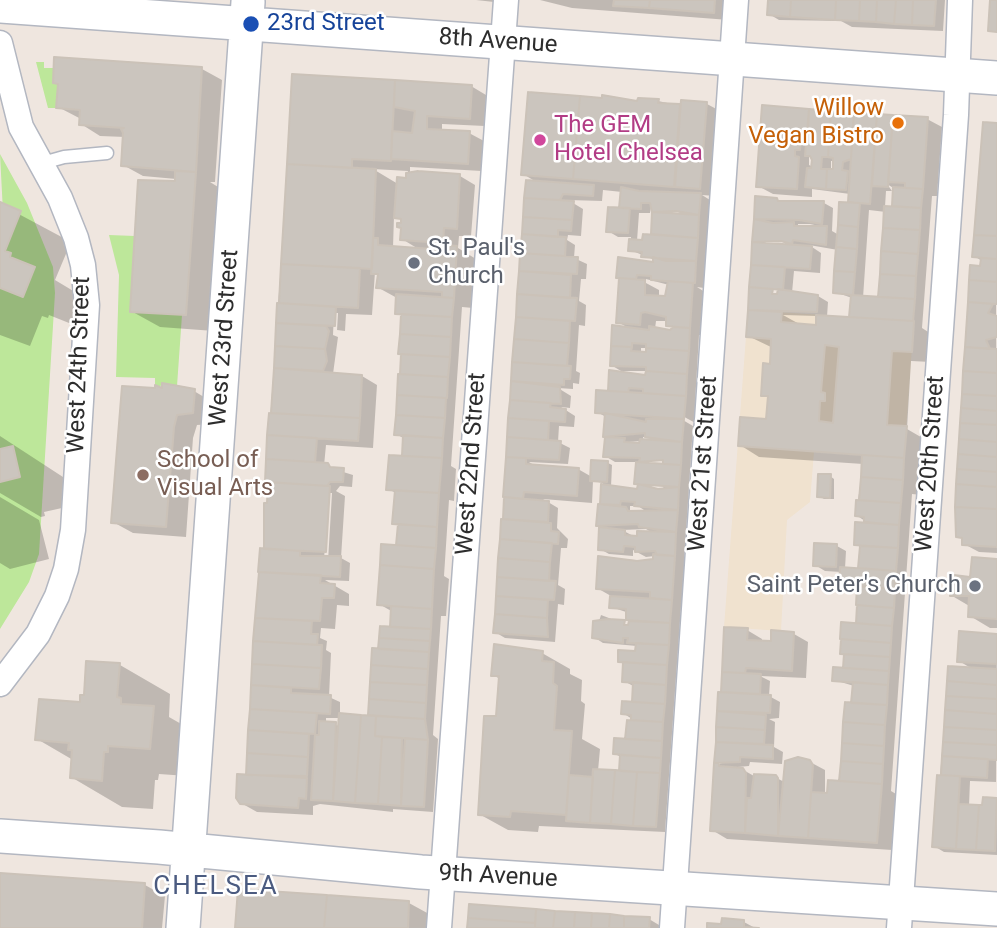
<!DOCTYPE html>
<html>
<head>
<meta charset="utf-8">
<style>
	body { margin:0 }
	canvas { display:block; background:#efe6df }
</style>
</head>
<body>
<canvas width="997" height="928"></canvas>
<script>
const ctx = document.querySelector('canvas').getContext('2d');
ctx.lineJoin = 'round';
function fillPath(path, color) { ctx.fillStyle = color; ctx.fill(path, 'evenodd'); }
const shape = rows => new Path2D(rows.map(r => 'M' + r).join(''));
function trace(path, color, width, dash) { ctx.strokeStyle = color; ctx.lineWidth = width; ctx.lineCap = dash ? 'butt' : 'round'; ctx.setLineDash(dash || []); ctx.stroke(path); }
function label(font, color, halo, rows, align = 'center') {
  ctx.font = font + ' Roboto,sans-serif'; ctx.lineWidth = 5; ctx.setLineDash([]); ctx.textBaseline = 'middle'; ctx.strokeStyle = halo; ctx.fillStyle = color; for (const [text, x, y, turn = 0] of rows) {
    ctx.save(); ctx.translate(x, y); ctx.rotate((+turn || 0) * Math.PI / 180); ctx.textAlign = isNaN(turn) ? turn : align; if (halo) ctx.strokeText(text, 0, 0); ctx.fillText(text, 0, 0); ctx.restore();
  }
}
const education = shape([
	[748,310,914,321,904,458,814,452,810,502,787,520,781,631,724,627]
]);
const green = shape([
	[36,62,44,62,44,68,54,68,53,83,58,84,56,108,48,108],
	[0,154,27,203,53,267,55,293,39,554,29,582,0,629,0,482,20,477,13,446,0,449,0,288,23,297,35,267,10,257,5,251],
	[109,235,135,236,130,312,182,315,177,386,162,384,159,388,155,385,155,378,116,377,119,275]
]);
const shadow = shape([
	[476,0,494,0,494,2],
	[540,0,730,0,729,20,572,8],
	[770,0,945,0,943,31,852,27,841,21,779,20,769,14],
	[202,69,222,80,215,182,210,182,223,190,214,331,160,327,131,311,176,179,143,176,123,165,125,137,100,136,81,124,81,119,58,107,60,86,54,82],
	[294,76,471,86,486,95,485,126,442,124,442,131,469,133,484,141,482,171,410,167,410,174,460,176,475,185,471,236,459,236,458,248,476,259,473,308,462,307,451,466,456,469,454,501,449,500,444,576,449,579,446,616,441,616,433,735,438,739,433,812,393,809,393,812,320,804,313,806,313,815,257,812,241,803,248,776,257,618,266,551,269,435],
	[373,169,408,171,408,180,398,184],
	[394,216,403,221,402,239,420,250,393,248],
	[375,272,378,272,377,287,397,298,396,313,403,316,403,355,396,434,405,439,404,458,388,489,396,493,394,523,400,526,398,547,379,604,393,612,392,628,380,651,369,714,375,718,340,715,340,702,329,697,331,653,326,650,327,641,320,638,321,628,335,629,337,605,349,606,349,594,325,580,349,581,350,563,341,558,345,496,336,491,340,486,352,487,353,475,324,466,326,445,373,448,377,385,362,376,333,374,338,337,333,335,334,313,338,313,337,330,345,331,346,314,372,315],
	[328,493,332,493,328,561,324,561],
	[326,718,340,718,340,726,326,723],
	[579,98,658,101,682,106,707,104,722,112,715,196,702,195,710,200,704,288,697,287,708,294,705,335,699,335,695,403,700,406,699,425,677,413,676,416,693,426,684,563,689,566,686,607,681,607,665,832,539,826,538,832,508,830,479,814,498,718,500,679,493,675,542,653,570,669,570,674,582,680,581,701,585,704,582,739,600,749,598,771,620,773,621,757,615,754,627,741,632,722,632,719,623,713,634,704,635,687,624,681,625,664,619,661,637,653,637,646,603,643,594,637,601,615,630,626,629,613,611,607,611,596,597,588,600,558,654,561,655,556,646,557,633,550,633,556,609,554,600,549,601,527,598,525,603,483,593,481,592,503,543,499,558,508,557,528,568,539,567,548,561,548,558,585,565,589,564,605,558,604,555,642,505,638,495,632,527,182,538,183,523,174],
	[603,190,622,192,621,209,608,231,618,237,631,237,630,250,655,260,655,264,621,278,618,322,630,329,611,365,621,371,648,371,647,377,609,393,597,412,606,417,605,456,615,462,638,462,636,483,640,485,639,491,611,487,612,465,608,463,592,477,578,469,537,467,529,462,568,464,570,448,558,442,559,426,574,427,575,416,561,407,570,408,571,396,558,388,573,389,573,383,579,384,580,373,576,371,579,325,585,326,586,305,579,301,581,279,586,279,587,264,574,258,575,245,567,240,568,235,581,236,583,209,568,200,602,201],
	[651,207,654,207,652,236,644,242,637,241,639,213,650,213],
	[677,209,682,216,660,214],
	[660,256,686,259,665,263],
	[646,279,669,285,666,298,659,298,659,290,646,283],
	[656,321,667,321,674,329,671,332,655,329],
	[641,348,648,348,647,354,641,354],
	[643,437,666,441,643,441],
	[641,441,641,445,629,442],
	[651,458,664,459,664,465,646,464],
	[639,484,667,485,658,491],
	[630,506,638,506,647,512,630,511],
	[646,529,656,535,635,537,622,530],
	[763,107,927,119,942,127,937,196,932,196,922,328,933,335,931,362,911,361,907,429,926,440,931,496,912,494,891,791,896,794,892,850,727,839,712,830,716,764,722,764,716,762,724,671,747,630,762,639,762,643,773,643,794,634,808,642,806,678,760,676,770,681,769,696,780,702,779,718,769,719,775,722,774,747,783,752,782,764,750,762,749,766,738,767,754,776,775,777,786,783,810,762,825,770,825,795,841,783,854,686,834,680,845,670,858,625,859,590,840,584,841,572,825,571,815,565,837,546,846,551,845,569,860,570,861,548,856,544,865,524,865,521,856,515,863,464,759,457,740,445,768,421,769,398,763,395,773,348,748,336,757,198,782,203,824,203,833,208,832,231,839,235,850,204,850,194,812,189,812,197,773,194,758,186],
	[809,157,813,157,813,167,809,165],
	[831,161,835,161,834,173,831,173],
	[887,184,895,189,893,208,885,207,886,191,892,191],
	[869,210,886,212,880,299,863,298],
	[798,224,810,224,819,226,798,228],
	[773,239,792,245,762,244],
	[809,245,838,250,835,292,852,298,851,316,854,319,827,317,828,302,818,296,792,293,794,271,820,273,821,253],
	[771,287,780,288,779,296,770,296],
	[783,315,818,316,817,327,801,325],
	[997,124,996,308,997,553,979,552,964,544,964,540,958,536,956,507,972,267,982,268,982,261,974,256],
	[0,204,71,242,55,280,85,298,74,325,49,315,48,318,42,316,30,346,0,335],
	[157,390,194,391,214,403,213,424,197,425,193,438,186,537,133,533,113,522],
	[0,436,63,477,71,506,44,512,45,516,41,517,0,493],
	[830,476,834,479,834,499,824,499,819,496],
	[0,497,39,520,49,559,10,569,0,563],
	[997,561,997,628,990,628,970,616,971,607,954,597,955,578,972,579],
	[997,636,996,782,970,781,969,806,984,807,984,799,997,800,997,855,944,852,934,846,949,668,974,670,959,661],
	[120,665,170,694,169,717,204,737,201,777,159,774,158,780,155,780,153,809,122,807,71,777,73,760,37,739,81,704],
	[0,875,145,885,165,896,162,928,0,928],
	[409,903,429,914,428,928,237,928],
	[470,906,649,919,659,925,659,928,469,928],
	[744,922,755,928,709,928,723,926]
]);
const building = shape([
	[614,0,650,0,649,8,613,6,614,0],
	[650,0,715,0,714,13,649,8,650,0],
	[768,0,791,0,790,17,767,15,768,0],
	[791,0,836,0,835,20,790,17,791,0],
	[836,0,860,0,859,21,835,20,836,0],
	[860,0,877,0,876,22,859,21,860,0],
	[877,0,896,0,894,24,876,22,877,0],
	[896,0,913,0,912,25,894,24,896,0],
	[913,0,936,0,934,26,912,25,913,0],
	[990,0,997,0,997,32,988,31,990,0],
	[54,57,202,67,196,172,121,166,123,133,121,129,124,128,79,125,80,110,56,108,58,84,53,83,54,57],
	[292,74,395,80,391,161,352,159,352,168,287,164,292,74],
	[395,80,472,85,470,119,427,116,427,129,470,131,468,164,391,159,392,131,412,133,415,111,394,107,395,80],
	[528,92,580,96,573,179,521,175,528,92],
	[602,95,637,101,638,98,659,99,658,103,680,104,674,187,573,179,580,96,602,98,602,95],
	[681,100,707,102,700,189,675,187,681,100],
	[762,105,809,109,808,129,798,129,797,135,801,135,800,150,795,150,795,156,799,157,797,189,756,187,762,105],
	[809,109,831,111,828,157,822,157,821,169,827,169,826,189,805,187,807,168,811,168,812,160,810,156,805,156,809,109],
	[831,111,854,112,851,159,843,162,842,170,848,171,846,190,826,189,827,169,833,169,833,158,828,157,831,111],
	[854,112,877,114,870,204,848,202,854,112],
	[877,114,893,115,888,187,872,186,877,114],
	[893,115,928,117,923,189,905,188,905,183,888,182,893,115],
	[983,122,997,123,997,236,974,235,983,122],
	[287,164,376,169,372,269,281,264,287,164],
	[175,171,196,172,186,315,130,312,138,180,175,181,175,171],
	[418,171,460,174,457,229,444,228,443,243,400,240,401,228,397,227,397,223,401,223,401,219,394,218,397,177,406,178,406,173,418,171],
	[526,180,594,185,593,196,563,194,560,200,524,198,526,180],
	[621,187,639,191,701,193,699,215,676,211,652,212,650,203,641,203,641,209,619,208,621,187],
	[893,187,923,189,921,208,892,206,893,187],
	[755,196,777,198,778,201,824,201,822,224,799,220,754,219,755,196],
	[524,198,574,201,572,220,523,217,524,198],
	[0,202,21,211,5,251,11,253,10,257,35,267,23,297,0,288,0,202],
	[839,202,860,203,858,227,838,225,839,202],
	[884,206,921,208,920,230,883,228,884,206],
	[608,207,630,208,628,233,606,232,608,207],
	[652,212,699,215,698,238,651,234,652,212],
	[523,217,572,220,571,231,558,230,558,237,522,234,523,217],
	[754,219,773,223,794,222,794,226,827,226,826,245,793,240,792,244,781,241,752,242,754,219],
	[838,225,858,227,857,249,836,247,838,225],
	[883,228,920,230,918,254,881,251,883,228],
	[522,234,566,237,565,256,520,253,522,234],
	[643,234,698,238,696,261,641,257,642,252,628,251,629,239,642,240,643,234],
	[974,235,997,236,997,259,972,257,974,235],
	[373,238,378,238,378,245,445,250,445,245,457,246,454,298,442,297,442,292,376,288,378,274,371,274,373,238],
	[752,242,812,246,810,269,751,265,752,242],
	[836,247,857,249,855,272,834,271,836,247],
	[881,251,918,254,916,276,880,274,881,251],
	[520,253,578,257,577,274,519,271,520,253],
	[618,257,653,262,653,257,666,261,696,261,695,283,651,280,651,276,637,275,636,279,616,278,618,257],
	[981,258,997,259,997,282,969,280,970,265,980,266,981,258],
	[281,264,360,268,358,308,279,303,281,264],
	[751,265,785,267,783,290,749,287,751,265],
	[519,271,571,275,570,298,517,294,519,271],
	[834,271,855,272,853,295,833,293,834,271],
	[880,274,916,276,915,299,878,297,880,274],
	[619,278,645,280,645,295,665,296,668,281,693,283,690,328,666,326,666,317,645,312,641,313,640,325,616,323,619,278],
	[969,280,997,282,997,304,968,302,969,280],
	[749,287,773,289,772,294,777,294,778,289,818,295,817,312,748,310,749,287],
	[396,294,454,298,452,317,395,314,396,294],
	[517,294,577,298,575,321,516,317,517,294],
	[851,295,915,299,913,321,849,317,851,295],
	[968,302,993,304,988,313,997,316,997,337,986,340,990,349,965,347,968,302],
	[277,303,336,307,335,326,276,323,277,303],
	[748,310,782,312,781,322,816,325,816,315,914,321,912,352,892,351,887,425,907,426,904,458,738,446,740,417,766,419,768,396,761,396,763,363,770,364,771,339,746,337,748,310],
	[825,345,839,347,833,423,819,421,820,401,825,401,825,393,821,392,825,345],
	[401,314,452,317,451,337,400,334,401,314],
	[516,317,570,321,569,343,514,339,516,317],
	[276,323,326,326,329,331,325,349,275,346,276,323],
	[612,325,649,330,649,326,670,330,673,327,690,328,689,351,646,348,646,344,632,343,632,347,611,346,612,325],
	[400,334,451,337,450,357,398,354,400,334],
	[514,339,569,343,567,366,512,362,514,339],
	[275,346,325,349,327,361,323,371,274,368,275,346],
	[611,346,632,347,631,351,646,352,646,348,689,351,687,374,646,371,646,367,610,366,611,346],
	[965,347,997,349,997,373,963,371,965,347],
	[401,354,450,357,448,377,400,374,401,354],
	[512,362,571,366,570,379,564,379,564,385,511,381,512,362],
	[274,368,362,375,360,418,271,413,274,368],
	[609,370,645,375,646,371,687,374,686,396,643,393,643,389,629,388,628,392,608,391,609,370],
	[963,371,997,373,997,396,962,394,963,371],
	[398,374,448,377,447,398,397,395,398,374],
	[511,381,560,387,561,404,510,400,511,381],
	[162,383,195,389,193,413,177,415,174,427,166,527,111,523,122,386,155,388,155,385,162,388,162,383],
	[596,390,686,396,684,419,595,413,596,390],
	[962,394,997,396,997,411,961,408,962,394],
	[397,395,446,398,445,418,396,415,397,395],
	[510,400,551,403,550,407,566,409,565,422,508,418,510,400],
	[961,408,997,411,997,425,960,423,961,408],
	[269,413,360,418,358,441,267,435,269,413],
	[605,413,646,422,646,419,684,419,682,442,645,437,645,433,603,437,605,413],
	[396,415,445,418,443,438,394,435,396,415],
	[508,418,549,421,548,440,507,437,508,418],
	[960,423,997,425,997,442,959,439,960,423],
	[267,435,317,438,315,462,266,459,267,435],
	[403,435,443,438,442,458,402,456,403,435],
	[507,437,561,441,559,460,506,457,507,437],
	[605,437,625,438,624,442,639,443,640,439,682,442,681,465,663,464,663,460,639,462,640,458,603,457,605,437],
	[959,439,997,442,997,457,958,454,959,439],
	[13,446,20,477,0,482,0,449,13,446],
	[958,454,997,457,997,472,957,469,958,454],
	[389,455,442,458,439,493,386,490,389,455],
	[862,455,904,458,903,480,861,477,862,455],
	[506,457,526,458,526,464,579,468,577,496,524,492,523,499,503,497,506,457],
	[266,459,328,463,330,467,344,468,343,482,330,482,327,486,265,482,266,459],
	[591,460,608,461,607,482,590,481,591,460],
	[636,462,681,465,679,487,634,484,636,462],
	[957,469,997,472,997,487,956,484,957,469],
	[818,474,831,474,830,498,817,497,818,474],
	[861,477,903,480,901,503,859,500,861,477],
	[268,482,330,486,326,552,264,549,264,503,267,503,268,482],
	[601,484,637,489,638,484,658,489,679,487,678,510,634,506,635,502,621,501,620,505,600,504,601,484],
	[956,484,997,487,997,509,955,507,956,484],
	[395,490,439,493,437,527,392,524,395,490],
	[504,497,549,501,548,522,503,519,504,497],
	[856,500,901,503,899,525,864,522,864,517,855,516,856,500],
	[598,504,626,507,628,511,678,510,676,532,639,527,638,524,596,526,598,504],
	[955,507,997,509,997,547,962,545,962,538,956,537,955,507],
	[501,519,551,523,551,531,559,532,558,544,500,539,501,519],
	[855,522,899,525,898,548,854,545,855,522],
	[398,524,437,527,436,548,396,545,398,524],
	[599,527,625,530,625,535,637,536,637,531,676,532,675,556,657,555,655,551,635,552,635,547,624,546,623,552,598,550,599,527],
	[500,539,552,543,550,562,498,558,500,539],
	[814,543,837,544,836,567,813,566,814,543],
	[381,544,436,548,434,569,380,565,381,544],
	[860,546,898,548,896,571,858,568,860,546],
	[260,548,300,551,300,556,341,556,340,577,258,572,260,548],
	[653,554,675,556,672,600,650,598,650,592,596,589,598,556,637,561,653,559,653,554],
	[972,557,997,559,997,619,968,617,969,596,950,596,954,575,970,577,972,557],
	[498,558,550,562,549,581,497,577,498,558],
	[380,565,434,569,432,609,377,605,380,565],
	[840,567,896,571,895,589,839,585,840,567],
	[259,572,321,575,320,583,335,584,334,598,322,598,320,621,255,618,259,572],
	[497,577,556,581,554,600,496,596,497,577],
	[857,586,895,589,894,608,856,605,857,586],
	[496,596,548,600,547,618,495,614,496,596],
	[610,596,672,600,670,623,626,620,626,609,609,608,610,596],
	[857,605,894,608,892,626,856,623,857,605],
	[391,606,432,609,431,629,390,627,391,606],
	[495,614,547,618,548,637,493,633,495,614],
	[255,618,312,621,311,634,318,634,317,645,253,641,255,618],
	[608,619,625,620,624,625,628,625,629,621,670,623,669,645,627,643,628,638,623,638,623,643,592,638,593,621,608,619],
	[841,622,892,626,891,643,840,639,841,622],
	[380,626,431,629,430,641,379,638,380,626],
	[724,627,748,628,747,640,771,641,771,630,794,632,792,671,746,668,745,673,722,672,724,627],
	[959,631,997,634,997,664,957,662,959,631],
	[379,638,430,641,429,652,378,649,379,638],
	[841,639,891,643,890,657,840,654,841,639],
	[253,641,322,645,321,668,252,664,253,641],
	[636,643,669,645,667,665,618,662,618,650,635,651,636,643],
	[494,644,543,651,542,661,554,662,553,683,557,686,554,730,572,731,566,815,511,811,510,817,478,815,484,716,496,716,499,676,491,676,494,644],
	[372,648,429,652,428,669,371,665,372,648],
	[844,654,890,657,889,671,843,668,844,654],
	[86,661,120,663,117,697,121,698,121,704,154,706,150,749,108,746,108,752,104,752,102,781,70,778,72,750,68,750,69,743,35,740,39,699,80,702,80,695,84,695,86,661],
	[623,662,667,665,666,685,622,682,623,662],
	[252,664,321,668,319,689,251,685,252,664],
	[371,665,428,669,427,685,370,682,371,665],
	[948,666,997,669,997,685,947,681,948,666],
	[833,667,889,671,888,685,832,681,833,667],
	[722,672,761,674,760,694,721,692,722,672],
	[947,681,997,685,997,699,946,696,947,681],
	[370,682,427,685,426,703,369,699,370,682],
	[633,682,666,685,665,704,632,702,633,682],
	[853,682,888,685,887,705,851,703,853,682],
	[251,685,291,688,291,693,331,695,330,714,250,709,251,685],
	[718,692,771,695,770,713,717,711,718,692],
	[946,696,997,699,997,714,945,710,946,696],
	[369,699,426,703,425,719,368,715,369,699],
	[622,701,665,704,663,722,631,720,631,715,621,714,622,701],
	[845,702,887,705,885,725,843,722,845,702],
	[250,709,317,713,315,734,248,730,250,709],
	[945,710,997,714,997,730,944,727,945,710],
	[717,711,766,715,765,730,716,727,717,711],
	[339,713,361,715,355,803,333,801,339,713],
	[361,715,376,716,375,736,382,737,378,804,355,803,361,715],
	[376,716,425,719,428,740,375,736,376,716],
	[627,720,663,722,662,741,625,739,627,720],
	[319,721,336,722,333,801,311,800,315,735,319,735,319,721],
	[843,722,885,725,884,746,842,743,843,722],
	[716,727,765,730,764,744,716,742,716,727],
	[944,727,997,730,997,745,943,742,944,727],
	[248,730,309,734,308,757,247,753,248,730],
	[382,737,402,738,401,806,378,804,382,737],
	[405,738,428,740,424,807,401,806,405,738],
	[614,738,662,741,661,758,613,754,614,738],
	[716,742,773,745,773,759,740,757,740,762,714,763,716,742],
	[943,742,997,745,997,760,942,756,943,742],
	[842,743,884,746,883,764,841,761,842,743],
	[247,753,308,757,307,776,246,775,247,753],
	[620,755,661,758,660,773,619,771,620,755],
	[942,756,988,759,987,778,941,775,942,756],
	[798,757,810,760,813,765,808,838,778,836,785,761,798,757],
	[841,761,883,764,882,784,839,781,841,761],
	[714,763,719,763,719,766,743,768,746,773,745,833,710,831,714,763],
	[593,769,615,770,611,824,590,823,593,769],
	[615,770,637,772,633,826,611,824,615,770],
	[637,772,660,773,656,827,633,826,637,772],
	[237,774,307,778,306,799,299,798,298,808,240,804,236,798,237,774],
	[754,774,776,775,778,778,778,836,745,833,747,798,751,798,754,774],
	[569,775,593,777,590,823,566,821,569,775],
	[937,775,960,776,956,849,932,847,937,775],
	[828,780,882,784,877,843,808,838,811,792,827,793,828,780],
	[983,797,997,798,995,851,976,850,979,805,982,805,983,797],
	[959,804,979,805,976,850,956,849,959,804],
	[0,873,145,883,142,928,0,928,0,873],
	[238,889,327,895,324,928,235,928,238,889],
	[327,895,409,901,408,928,324,928,327,895],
	[469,904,536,909,535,923,468,918,469,904],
	[536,909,555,911,553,928,535,928,536,909],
	[555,911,575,912,574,928,553,928,555,911],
	[575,912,592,913,591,928,574,928,575,912],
	[592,913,610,914,609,928,591,928,592,913],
	[610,914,624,916,624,928,609,928,610,914],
	[624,916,650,917,649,928,624,928,624,916],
	[468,918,535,923,535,928,467,928,468,918],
	[722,918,744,920,744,927,759,928,707,928,707,923,721,924,722,918]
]);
const service = shape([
	[39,164,64,157,107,153]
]);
const minor = shape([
	[0,43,21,127,60,198,76,238,83,265,87,305,73,530,66,569,57,596,38,634,0,684],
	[439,928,506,0],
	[672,928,736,0],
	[899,928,956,115,960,0]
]);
const secondary = shape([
	[0,6,997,78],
	[0,836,159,847,421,872,997,909],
	[183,928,248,2]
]);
const markers = [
	[251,24,9,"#1a4fb4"],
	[898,123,7,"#e8710a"],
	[540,140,7,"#d1479c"],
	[414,263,7,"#6b7280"],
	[143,475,7,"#8d6e63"],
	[975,586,7,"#6b7280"]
];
const transitNames = [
	["23rd Street",267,24]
];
const streetNames = [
	["8th Avenue",498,42,4],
	["West 23rd Street",225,338,-86],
	["West 24th Street",80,365,-88],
	["West 22nd Street",472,464,-86],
	["West 21st Street",704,464,-86],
	["West 20th Street",931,464,-86],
	["9th Avenue",498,877,3]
];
const foodNames = [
	["Willow",884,109],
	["Vegan Bistro",884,137]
];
const hotelNames = [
	["The GEM",554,126],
	["Hotel Chelsea",554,154]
];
const worshipNames = [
	["St. Paul's",428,249],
	["Church",428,277],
	["Saint Peter's Church",961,586,"right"]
];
const educationNames = [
	["School of",157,461],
	["Visual Arts",157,489]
];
const neighbourhoodNames = [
	["CHELSEA",216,887]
];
fillPath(education, '#f0e2cf');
fillPath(green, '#bde79a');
fillPath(shadow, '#0003');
fillPath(building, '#cbc5be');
trace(building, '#cbc2b8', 2);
trace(service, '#b3b7c1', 15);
trace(minor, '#b3b7c1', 27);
trace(secondary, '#b3b7c1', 36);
trace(service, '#fff', 12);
trace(minor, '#fff', 24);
trace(secondary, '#fff', 33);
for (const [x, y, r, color] of markers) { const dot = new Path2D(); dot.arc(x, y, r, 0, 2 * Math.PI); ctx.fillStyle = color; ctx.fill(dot); trace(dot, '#fff', 2.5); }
label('24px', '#164399', '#fff', transitNames, 'left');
label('24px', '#2d2d2d', '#fff', streetNames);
label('24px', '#c56008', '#fff', foodNames, 'right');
label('24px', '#b23c85', '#fff', hotelNames, 'left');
label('24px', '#5b616d', '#fff', worshipNames, 'left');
label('24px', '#785e54', '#fff', educationNames, 'left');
ctx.letterSpacing = '2px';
label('26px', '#4b5b80', '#fff', neighbourhoodNames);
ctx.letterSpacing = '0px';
</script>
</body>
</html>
